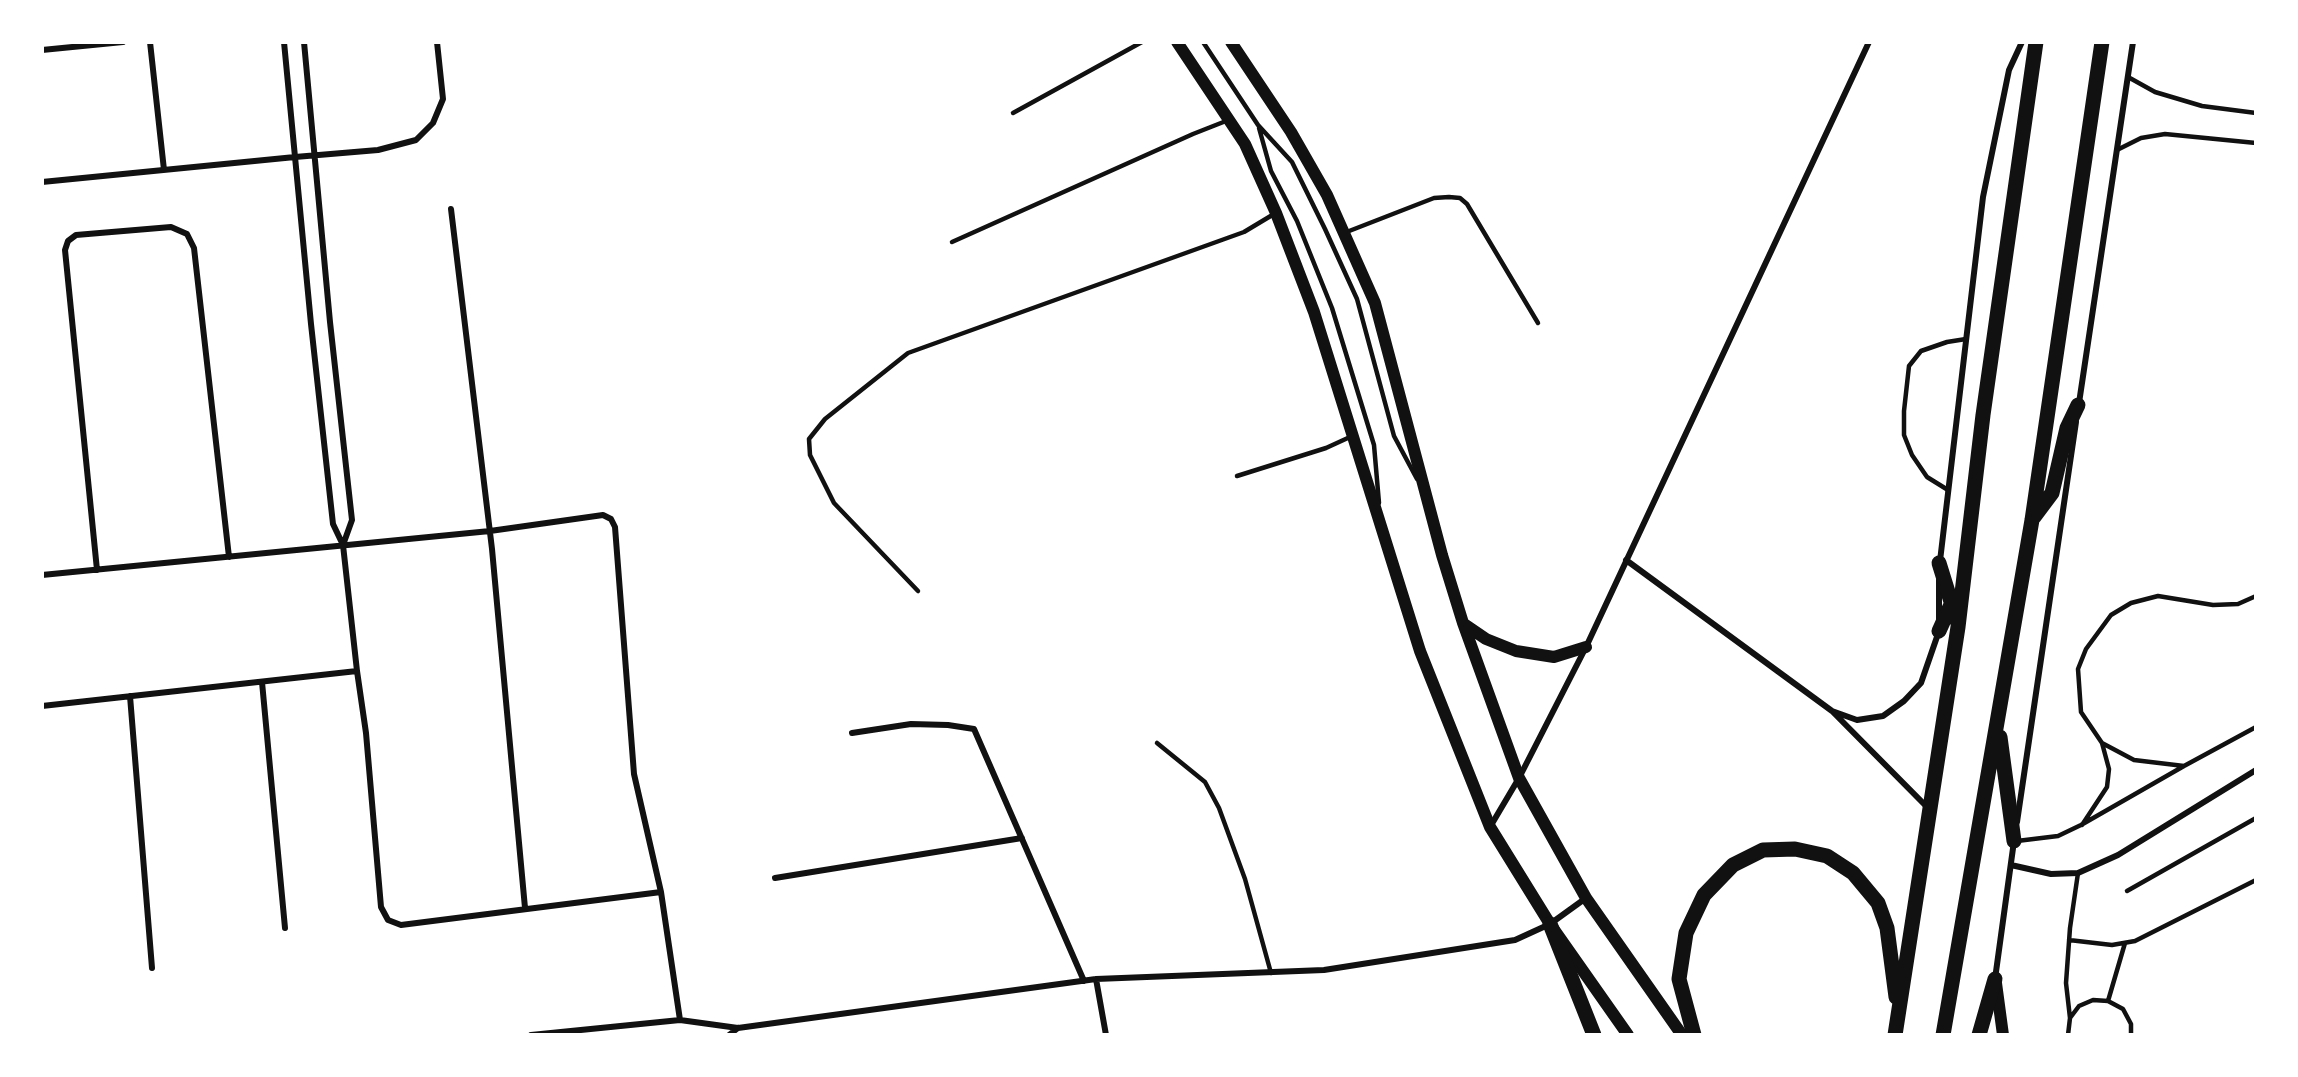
<!DOCTYPE html>
<html>
<head>
<meta charset="utf-8">
<style>
	body { margin:0 }
	#map { position:relative; width:2298px; height:1077px; overflow:hidden; background:#fff; font-family:Overpass,sans-serif }
	canvas { display:block }
	.frame { position:absolute; inset:0; border:44px solid #fff; pointer-events:none }
</style>
</head>
<body>
<div id="map">
<canvas width="2298" height="1077"></canvas>
<div class="frame"></div>
</div>
<script>
const ctx = document.querySelector('canvas').getContext('2d');
ctx.lineJoin = 'round';
const shape = rows => new Path2D(rows.map(r => 'M' + r).join(''));
function trace(path, color, width, dash) { ctx.strokeStyle = color; ctx.lineWidth = width; ctx.lineCap = dash ? 'butt' : 'round'; ctx.setLineDash(dash || []); ctx.stroke(path); }
const service = shape([
	[1203,42,1258,125,1292,162,1325,229,1357,299,1394,436,1417,479],
	[2128,77,2155,92,2202,106,2256,113],
	[1013,113,1142,42],
	[1259,128,1271,171,1297,221,1332,308,1374,445,1379,503],
	[2117,150,2141,138,2165,134,2256,143],
	[1344,233,1434,198,1449,197,1460,198,1467,204,1538,323],
	[952,242,1193,134,1226,121],
	[1237,476,1326,448,1350,437],
	[1948,490,1927,477,1912,455,1904,435,1904,411,1909,366,1921,351,1947,342,1966,339],
	[918,591,834,503,810,455,809,439,825,419,908,353,1244,232,1274,214],
	[1157,743,1205,782,1219,808,1245,879,1271,973],
	[2184,766,2134,760,2102,743,2081,712,2078,669,2086,649,2111,615,2131,603,2158,596,2213,605,2238,604,2256,596],
	[2082,825,2107,787,2109,769,2102,743],
	[2017,841,2058,836,2081,825,2184,766,2256,727],
	[2127,891,2256,818],
	[2069,940,2112,945,2135,941,2256,880],
	[2108,1001,2125,943],
	[2070,1018,2079,1006,2093,1000,2108,1001,2123,1009,2131,1024,2131,1035],
	[2068,1035,2070,1018,2066,983,2070,928,2078,873]
]);
const minor = shape([
	[150,42,164,170],
	[284,42,311,324,333,524,343,545,357,671,366,733,381,907,388,920,401,925,661,892],
	[304,42,330,322,352,520,343,545],
	[42,50,123,42],
	[42,182,295,157,378,150,416,140,433,123,443,99,437,42],
	[451,209,492,549,525,908],
	[2079,403,2133,42],
	[1626,560,1832,711,1928,808],
	[1940,561,1983,197,2009,70,2022,42],
	[97,570,65,250,68,241,76,235,171,227,187,234,194,248,229,557],
	[42,575,490,531,603,515,611,519,615,527,634,774,661,892,680,1020],
	[1939,621,1939,580],
	[262,682,285,928],
	[130,696,152,968],
	[42,706,357,671],
	[1832,711,1857,720,1883,716,1904,701,1921,683,1939,631],
	[852,733,911,724,948,725,974,729,1084,981],
	[2017,822,2076,422],
	[1490,827,1519,778,1586,647,1869,42],
	[2011,865,2051,874,2078,873,2118,855,2256,770],
	[775,878,1022,838],
	[1096,979,1106,1035],
	[1995,979,2014,841],
	[531,1035,680,1020,738,1028,1096,979,1324,970,1515,940,1550,924,1586,898],
	[729,1035,738,1028]
]);
const secondary = shape([
	[1177,42,1245,144,1276,213,1314,312,1420,651,1490,827,1550,924,1628,1035],
	[1231,42,1291,132,1327,195,1375,303,1442,555,1463,623,1519,778,1586,898,1682,1035],
	[1464,624,1486,639,1516,651,1554,657,1586,647],
	[1996,983,2003,1035]
]);
const primary = shape([
	[2034,517,2052,493,2067,428,2078,405],
	[1939,563,1957,621],
	[1939,631,1953,600],
	[2000,737,2014,841],
	[1550,924,1594,1035],
	[1694,1035,1679,979,1686,933,1704,895,1733,865,1763,850,1795,849,1827,856,1853,873,1878,903,1887,928,1896,997],
	[1895,1035,1958,627,1983,415,2036,42],
	[1943,1035,2032,520,2102,42],
	[1979,1035,1995,979]
]);
trace(service, '#111', 4.5);
trace(minor, '#111', 6);
trace(secondary, '#111', 12);
trace(primary, '#111', 15);
</script>
</body>
</html>
